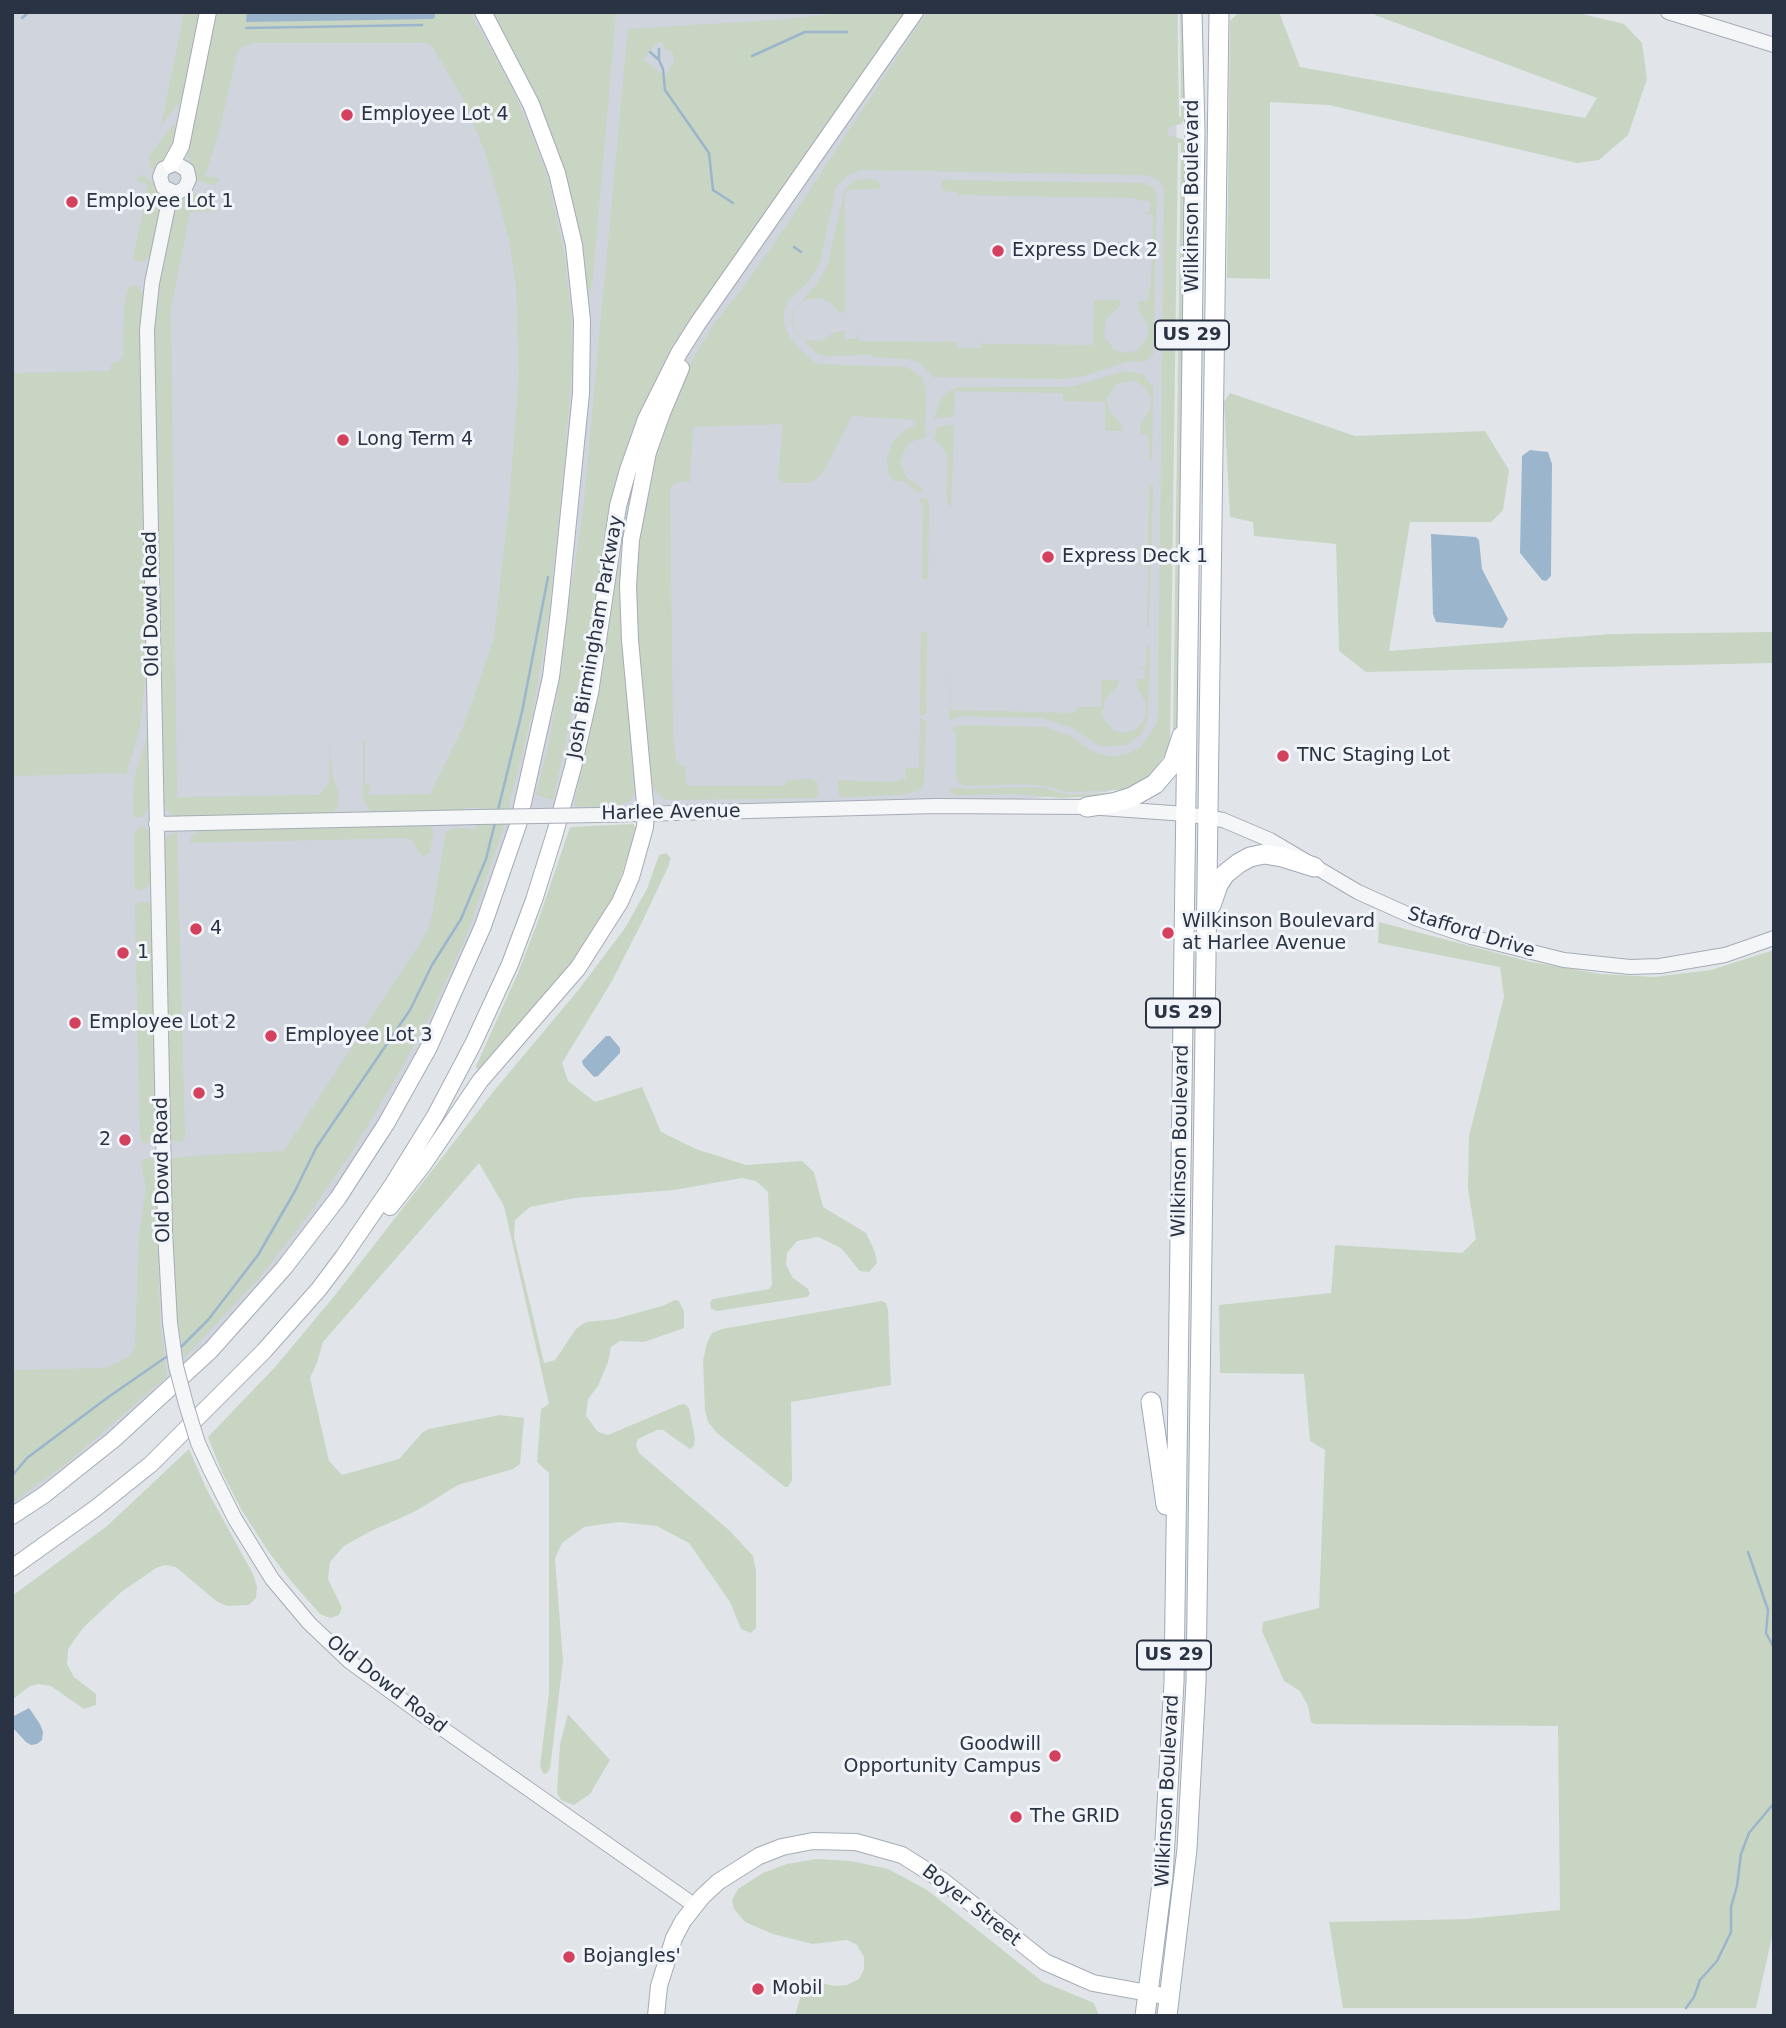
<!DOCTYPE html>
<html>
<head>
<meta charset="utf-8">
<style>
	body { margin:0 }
	#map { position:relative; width:1786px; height:2028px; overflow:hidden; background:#e1e5ea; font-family:"DejaVu Sans",sans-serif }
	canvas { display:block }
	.frame { position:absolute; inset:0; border:14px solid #293343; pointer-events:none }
</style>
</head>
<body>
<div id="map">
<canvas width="1786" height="2028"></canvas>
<div class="frame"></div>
</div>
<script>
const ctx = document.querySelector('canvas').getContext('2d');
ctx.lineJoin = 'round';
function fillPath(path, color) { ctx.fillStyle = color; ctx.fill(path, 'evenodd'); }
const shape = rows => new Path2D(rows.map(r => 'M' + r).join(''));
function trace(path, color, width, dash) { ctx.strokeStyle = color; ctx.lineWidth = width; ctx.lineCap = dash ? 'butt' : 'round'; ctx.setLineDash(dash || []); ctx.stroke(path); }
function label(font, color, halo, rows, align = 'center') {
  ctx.font = font + ' "DejaVu Sans",sans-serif'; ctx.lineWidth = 6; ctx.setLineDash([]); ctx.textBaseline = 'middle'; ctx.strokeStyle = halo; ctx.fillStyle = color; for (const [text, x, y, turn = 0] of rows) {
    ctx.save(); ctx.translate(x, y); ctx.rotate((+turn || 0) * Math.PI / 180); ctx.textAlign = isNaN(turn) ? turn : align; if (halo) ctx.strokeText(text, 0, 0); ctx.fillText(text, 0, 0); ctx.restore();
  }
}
const built = shape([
	[12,12,1178,12,1169,723,1146,764,1107,792,936,806,520,817,498,885,386,1124,211,1350,12,1516]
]);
const green = shape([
	[184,12,203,12,183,98,161,126],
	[215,12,470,12,511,86,530,130,549,182,565,258,571,314,572,365,566,445,549,614,533,710,503,829,467,934,433,1010,394,1081,351,1153,309,1214,259,1278,184,1358,174,1295,171,1160,176,1157,284,1151,426,934,432,915,446,832,454,828,476,829,481,808,466,808,458,812,376,813,369,810,363,799,363,740,365,740,365,782,371,786,368,795,430,794,464,725,494,638,509,506,519,373,516,286,510,244,500,205,485,152,465,102,432,46,426,43,254,43,240,48,237,54,220,128,205,176,219,178,216,185,209,184,197,180,187,155,187,143],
	[491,12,588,12,591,15,595,12,616,12,592,287,590,290,586,287,579,230,573,202,551,131,523,71],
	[853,12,905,12,689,321,673,345,641,410,613,499,589,656,587,664,582,668,553,800,536,795,549,742,563,663,560,662,583,511,628,29,776,20],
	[658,42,663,43,664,48,673,53,674,62,664,76,643,59],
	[927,12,1177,12,1179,117,1181,116,1180,12,1183,12,1185,119,1181,124,1168,128,1168,135,1185,140,1180,693,1176,739,1173,740,1181,143,1178,143,1170,740,1166,753,1151,775,1130,788,1120,790,1067,792,1050,787,1027,784,964,786,958,783,956,777,956,733,952,729,962,725,1045,727,1070,736,1093,752,1113,757,1130,753,1141,747,1155,727,1158,717,1164,189,1160,181,1147,175,861,170,847,176,836,187,820,262,809,281,788,301,784,312,784,324,791,340,811,360,819,364,907,367,922,377,926,390,925,438,913,441,906,446,900,462,906,477,923,489,920,493,903,481,893,481,888,469,887,458,893,441,907,429,916,426,915,420,852,416,822,474,809,483,785,483,778,479,783,424,693,427,690,482,678,482,671,487,670,491,673,733,676,762,685,767,686,783,688,786,785,786,788,780,811,779,817,782,819,795,814,798,666,800,656,792,650,777,637,640,633,573,646,483,679,386,694,357,714,324,746,284,784,229],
	[1239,12,1279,12,1300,67,1585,118,1597,98,1375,15,1374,12,1574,12,1624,24,1642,43,1647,79,1628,135,1599,160,1577,163,1329,105,1270,102,1270,279,1227,278,1230,21],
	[174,123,177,133,174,145,170,154,153,171,150,165,149,156],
	[143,175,154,184,161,200,150,256,143,262,133,260,148,184,136,181,139,176],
	[874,179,878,181,881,188,847,190,845,196,845,313,839,312,829,302,821,298,804,300,795,309,793,318,795,330,804,340,821,341,833,333,845,330,845,339,856,339,858,333,859,341,957,342,957,348,981,348,981,342,984,344,1093,345,1094,300,1121,300,1119,307,1106,319,1104,336,1114,350,1122,353,1135,351,1145,342,1148,334,1148,325,1139,310,1138,301,1148,301,1149,289,1142,288,1151,288,1153,214,1144,213,1150,212,1150,201,1137,200,1137,198,957,195,957,192,944,191,942,189,942,180,1143,183,1153,187,1157,197,1153,355,1146,361,1126,362,1083,376,1062,379,933,377,921,364,910,359,874,357,871,355,826,356,816,353,794,330,792,318,794,310,815,286,827,267,845,189,856,180],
	[187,193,209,195,213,211,190,212,171,309,177,797,320,795,329,783,330,741,332,773,339,795,338,806,332,813,181,818,169,813,162,800,153,314,171,216,177,203],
	[134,285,140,288,144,298,147,664,140,727,126,775,119,773,12,776,12,373,110,371,112,363,118,362,123,357,124,304,128,288],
	[1125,371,1143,374,1153,387,1152,459,1150,459,1148,435,1142,434,1140,431,1141,424,1150,410,1151,397,1144,386,1133,380,1116,384,1107,398,1109,411,1120,423,1123,431,1105,431,1105,402,1063,401,1063,393,955,391,954,416,934,419,941,399,950,391,959,387,1071,387],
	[1230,393,1355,436,1485,431,1509,470,1503,510,1491,522,1410,522,1389,651,1612,634,1774,632,1774,663,1366,672,1339,651,1336,544,1254,536,1253,522,1230,517,1224,402],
	[946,425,954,425,951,508,956,517,947,502,947,456,942,446,934,440,937,428],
	[1149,484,1153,485,1149,626,1147,626,1148,565,1140,565,1140,562,1146,561,1146,552,1140,551,1140,547,1148,547],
	[920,498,927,499,929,504,928,579,922,579,923,503,920,503],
	[616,563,622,563,638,787,630,801,613,808,574,806,604,664],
	[921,632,927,632,926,713,923,716,920,715],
	[1147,645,1150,648,1148,719,1142,733,1126,745,1102,747,1070,727,1042,718,963,716,949,720,951,662,950,710,1076,713,1077,707,1101,707,1101,680,1119,680,1117,687,1105,699,1102,716,1113,730,1121,733,1133,731,1143,723,1146,714,1145,701,1136,685,1138,679,1144,679,1145,669,1138,667,1146,667],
	[920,718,926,721,924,782,921,790,901,795,839,797,838,780,892,782,906,778,906,768,919,768],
	[147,737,148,809,144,816,136,818,133,815,134,779],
	[1159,774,1118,795,1060,798,1014,794,957,795,949,792,951,789,960,787,968,789,1027,787,1044,788,1067,795,1120,792],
	[633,824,637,829,614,897,582,952,481,1070,478,1070,476,1066,518,973,538,921,570,827],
	[427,825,433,829,433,833,430,853,424,856,418,852,413,841,406,838,190,843,192,835,200,831],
	[144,826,150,832,151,882,149,886,140,891,135,887,134,835,139,827],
	[177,832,185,1138,181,1142,172,1141,169,1137,164,841,168,836],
	[666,853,671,858,668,867,643,920,612,981,562,1063,568,1081,595,1102,642,1087,661,1132,696,1149,746,1165,802,1161,814,1172,823,1207,866,1233,875,1252,877,1263,869,1272,860,1271,841,1248,818,1237,797,1241,787,1253,786,1265,793,1278,808,1289,810,1294,807,1297,717,1311,711,1309,710,1302,713,1299,769,1289,772,1285,768,1192,756,1181,742,1178,674,1190,575,1198,530,1207,515,1220,514,1237,544,1363,555,1360,576,1329,586,1322,615,1319,662,1306,675,1300,679,1301,684,1311,684,1328,644,1342,620,1341,611,1347,608,1362,598,1386,588,1399,586,1416,598,1432,608,1435,679,1405,684,1404,689,1408,695,1438,694,1446,690,1449,663,1430,657,1430,638,1439,636,1445,639,1453,730,1531,753,1556,756,1571,756,1628,751,1633,741,1629,730,1602,689,1543,657,1526,619,1522,584,1527,562,1543,555,1559,563,1661,550,1769,546,1774,543,1773,540,1766,549,1693,549,1473,537,1462,541,1409,549,1404,504,1206,479,1163,323,1342,317,1363,310,1378,329,1461,342,1475,399,1459,423,1432,429,1429,500,1415,524,1418,520,1464,513,1469,458,1485,414,1512,371,1531,344,1546,330,1562,328,1579,342,1608,339,1615,330,1618,320,1614,291,1581,268,1551,241,1509,221,1470,208,1437,276,1366,336,1294,493,1092,580,988,625,928,647,889,659,855],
	[139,902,147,902,151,906,156,1133,153,1140,144,1144,140,1139,135,906],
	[1379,922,1531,962,1601,974,1654,977,1711,970,1774,950,1774,1928,1756,2008,1343,2008,1329,1922,1467,1919,1560,1910,1558,1726,1315,1724,1311,1722,1308,1706,1300,1691,1284,1681,1262,1631,1263,1622,1319,1608,1325,1450,1310,1441,1304,1374,1220,1373,1219,1305,1331,1293,1335,1245,1462,1253,1476,1239,1468,1188,1469,1136,1504,997,1500,967,1378,943],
	[154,1158,156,1161,160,1323,167,1376,72,1459,12,1503,12,1370,106,1368,129,1357,135,1349,139,1234,146,1188,141,1163,145,1159],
	[882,1301,886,1303,888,1310,891,1385,791,1402,792,1480,788,1487,785,1487,717,1433,708,1422,705,1410,703,1360,707,1343,712,1333,722,1329],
	[189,1449,207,1490,253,1574,257,1587,256,1598,249,1605,227,1606,216,1601,176,1567,165,1565,156,1568,120,1593,83,1628,68,1649,67,1664,74,1677,96,1694,96,1705,84,1709,51,1686,38,1684,30,1686,12,1700,12,1596,107,1526],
	[568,1714,610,1760,590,1794,574,1805,561,1800,557,1793,560,1744],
	[816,1859,851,1861,888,1869,927,1890,1043,1982,1094,2003,1099,2016,795,2016,804,1984,810,1980,834,1986,847,1985,859,1979,864,1969,864,1957,857,1945,847,1940,813,1944,773,1934,745,1922,734,1909,732,1900,738,1889,763,1873,787,1864]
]);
const water = shape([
	[247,12,435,12,435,17,433,19,246,22],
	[1530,450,1548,452,1552,464,1551,576,1546,581,1542,580,1520,553,1522,456],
	[1431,534,1476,537,1479,540,1482,569,1508,619,1503,628,1436,622,1433,614],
	[606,1036,610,1036,620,1048,620,1053,598,1076,594,1077,583,1065,582,1061],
	[29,1708,40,1724,43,1732,42,1740,37,1744,31,1745,26,1742,12,1727,14,1716]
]);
const stream = shape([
	[22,18,29,12],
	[246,28,422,25],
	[650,52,659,60,663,69,665,90,709,153,713,190,733,203],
	[752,56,805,32,847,32],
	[659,60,659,49],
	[794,247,801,252],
	[498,810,522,712,548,577],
	[178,1350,208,1320,258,1255,295,1191,316,1148,410,1010,432,965,461,919,486,859,495,823],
	[12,1476,27,1458,107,1398,169,1355],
	[1748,1552,1768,1610,1766,1633,1774,1648],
	[1686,2008,1694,1997,1700,1980,1717,1961,1731,1932,1731,1907,1737,1886,1741,1854,1749,1833,1774,1803]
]);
const tertiary = shape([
	[1668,12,1774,45],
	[167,190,168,206,152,283,147,330,165,1231,170,1323],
	[168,206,177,193,185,188,189,179,187,170,175,163,163,169,160,177,163,187,176,193],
	[600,815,936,806,1087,807,1186,814,1223,820,1270,840,1358,892,1418,919,1471,937,1564,960,1630,967,1660,966,1725,955,1774,938],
	[156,824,479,817],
	[210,1469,235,1519,272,1579,309,1623,349,1661,423,1715,694,1905]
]);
const secondary = shape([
	[171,164,181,146,208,12],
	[390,1207,423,1165,480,1081,578,968,620,902,631,877,645,827,646,814,630,640,628,586,631,540,648,452,662,413,681,368],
	[12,1516,44,1495,113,1440,211,1350,284,1268,338,1198,386,1124,429,1047,483,926,518,825,551,677,559,611,581,393,582,320,574,245,557,173,531,104,483,12],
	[12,1568,96,1508,151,1464,264,1351,319,1289,343,1257,393,1184,435,1116,473,1044,510,964,534,900,555,833,573,767,590,693,618,506,628,470,646,419,679,353,698,323,915,12],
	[656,2016,659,1986,674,1938,683,1921,702,1897,718,1882,759,1856,782,1847,813,1841,856,1842,902,1855,943,1881,1045,1962,1093,1983,1170,1997]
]);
const primary = shape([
	[1087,807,1113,803,1132,797,1155,784,1173,763,1182,736],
	[1211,905,1218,885,1225,874,1239,863,1250,857,1264,854,1282,857,1314,867],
	[1151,1402,1166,1505],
	[1145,2016,1163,1876,1174,1682,1195,131,1192,12],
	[1167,2016,1187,1849,1196,1682,1219,12]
]);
const tertiaryBridge = shape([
	[479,817,600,815],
	[170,1323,176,1366,186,1404,198,1443,210,1469]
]);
const markers = [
	[347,115,7,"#d4415e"],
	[72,202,7,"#d4415e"],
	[998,251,7,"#d4415e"],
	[343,440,7,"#d4415e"],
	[1048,557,7,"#d4415e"],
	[1283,756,7,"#d4415e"],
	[196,929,7,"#d4415e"],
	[1168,933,7,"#d4415e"],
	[123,953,7,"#d4415e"],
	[75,1023,7,"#d4415e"],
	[271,1036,7,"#d4415e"],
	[199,1093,7,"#d4415e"],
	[125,1140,7,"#d4415e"],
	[1055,1756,7,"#d4415e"],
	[1016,1817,7,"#d4415e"],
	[569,1957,7,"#d4415e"],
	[758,1989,7,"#d4415e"]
];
const shields = [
	[1192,335,74],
	[1183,1013,74],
	[1174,1655,74]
];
const shieldNames = [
	["US 29",1192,335],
	["US 29",1183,1013],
	["US 29",1174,1655]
];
const poiNames = [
	["Employee Lot 4",361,115],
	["Employee Lot 1",86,202],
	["Express Deck 2",1012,251],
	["Long Term 4",357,440],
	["Express Deck 1",1062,557],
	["TNC Staging Lot",1297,756],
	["Wilkinson Boulevard",1182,922],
	["at Harlee Avenue",1182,944],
	["4",210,929],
	["1",137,953],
	["Employee Lot 2",89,1023],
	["Employee Lot 3",285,1036],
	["3",213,1093],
	["2",111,1140,"right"],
	["Goodwill",1041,1745,"right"],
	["Opportunity Campus",1041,1767,"right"],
	["The GRID",1030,1817],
	["Bojangles'",583,1957],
	["Mobil",772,1989]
];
const streetNames = [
	["Wilkinson Boulevard",1193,196,-90],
	["Old Dowd Road",152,604,-91],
	["Josh Birmingham Parkway",596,637,-80],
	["Harlee Avenue",671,813,-1],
	["Stafford Drive",1471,933,17],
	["Wilkinson Boulevard",1181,1141,-89],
	["Old Dowd Road",163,1170,-91],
	["Old Dowd Road",386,1685,38],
	["Wilkinson Boulevard",1168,1791,-87],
	["Boyer Street",971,1906,38]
];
fillPath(built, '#cfd4dd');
fillPath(green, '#c8d5c2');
fillPath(water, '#9bb5cc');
trace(stream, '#9bb5cc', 2.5);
trace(tertiary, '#a6acb5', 16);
trace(secondary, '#a6acb5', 18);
trace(primary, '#a0aab7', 21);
trace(tertiary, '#f4f6f8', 14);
trace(secondary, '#fff', 16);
trace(primary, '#fff', 19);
trace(tertiaryBridge, '#a6acb5', 16, []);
trace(tertiaryBridge, '#f4f6f8', 14);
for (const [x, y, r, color] of markers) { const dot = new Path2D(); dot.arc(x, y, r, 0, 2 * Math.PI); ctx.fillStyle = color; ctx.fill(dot); trace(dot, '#f1f4f8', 2.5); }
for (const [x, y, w] of shields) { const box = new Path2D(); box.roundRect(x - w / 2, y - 14.5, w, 29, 5); ctx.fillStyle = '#f1f4f8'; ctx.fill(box); trace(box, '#293343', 2); }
label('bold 18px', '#293343', null, shieldNames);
label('19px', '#293343', '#f1f4f8', poiNames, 'left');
label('19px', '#293343', '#f1f4f8', streetNames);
</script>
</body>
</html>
